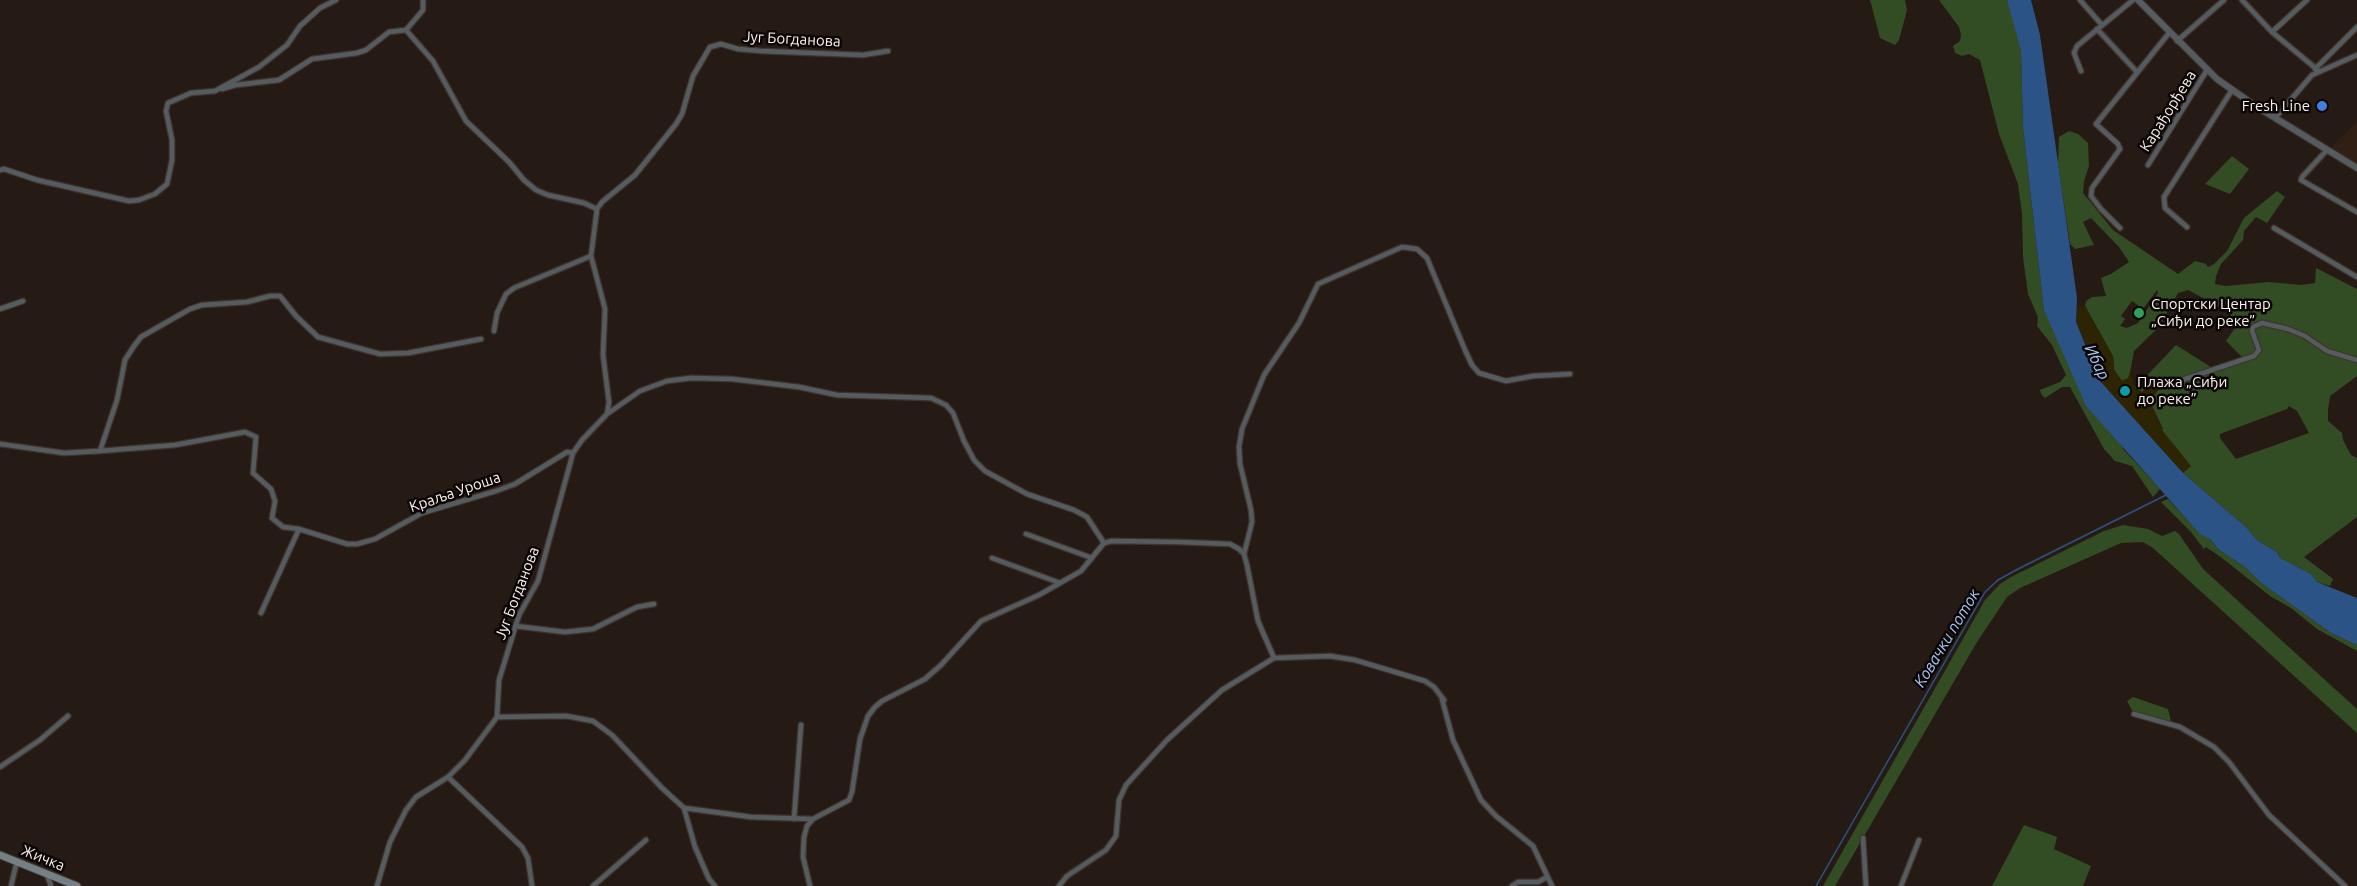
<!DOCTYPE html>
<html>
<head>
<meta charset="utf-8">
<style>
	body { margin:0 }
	canvas { display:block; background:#261a14 }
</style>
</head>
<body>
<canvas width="2357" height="886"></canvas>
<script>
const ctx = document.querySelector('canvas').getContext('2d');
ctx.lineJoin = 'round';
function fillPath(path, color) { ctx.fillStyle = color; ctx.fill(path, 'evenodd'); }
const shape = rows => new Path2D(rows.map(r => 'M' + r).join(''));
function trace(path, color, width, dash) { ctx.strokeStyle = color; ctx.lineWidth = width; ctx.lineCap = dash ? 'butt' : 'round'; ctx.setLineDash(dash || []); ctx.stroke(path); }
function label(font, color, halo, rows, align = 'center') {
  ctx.font = font + ' Ubuntu,sans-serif'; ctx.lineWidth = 5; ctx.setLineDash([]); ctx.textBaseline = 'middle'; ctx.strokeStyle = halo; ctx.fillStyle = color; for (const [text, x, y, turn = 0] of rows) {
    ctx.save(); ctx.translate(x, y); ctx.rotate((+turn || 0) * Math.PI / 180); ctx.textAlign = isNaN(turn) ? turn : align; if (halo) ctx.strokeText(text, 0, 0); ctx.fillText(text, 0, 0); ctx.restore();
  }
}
const built = shape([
	[2357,122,2357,168,2330,152,2334,144]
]);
const green = shape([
	[1870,0,1905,0,1907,10,1899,40,1895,45,1880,38],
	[1939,0,2007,0,2010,6,2021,51,2023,128,2044,310,2124,450,2160,489,2153,497,2132,466,2115,461,2104,449,2070,387,2062,387,2045,398,2041,394,2040,390,2060,382,2066,375,2052,345,2037,326,2038,317,2028,294,2023,257,2022,214,2018,184,1999,134,1980,60,1969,54,1962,56,1955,53,1953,46,1960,41,1961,35,1959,27],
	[2069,131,2078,134,2088,143,2089,166,2084,181,2083,193,2113,230,2178,274,2195,261,2206,264,2208,267,2214,264,2227,251,2244,218,2277,191,2285,197,2267,223,2256,217,2244,231,2243,240,2221,264,2216,276,2215,284,2226,286,2269,282,2301,285,2315,283,2316,268,2357,289,2357,376,2330,396,2328,410,2328,421,2342,433,2343,440,2351,455,2357,458,2357,517,2304,557,2333,579,2330,586,2317,582,2311,574,2280,558,2277,552,2258,541,2246,527,2183,473,2161,429,2163,429,2151,404,2153,397,2158,390,2170,386,2170,384,2148,387,2142,392,2135,388,2176,345,2214,369,2244,359,2226,341,2235,328,2229,312,2188,290,2178,293,2159,327,2134,351,2129,378,2122,381,2114,370,2113,356,2085,306,2086,301,2092,297,2106,296,2101,278,2111,274,2129,262,2119,247,2091,218,2083,222,2094,245,2075,249,2070,244,2058,164,2059,137],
	[2157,290,2158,293,2138,323,2127,328,2120,326,2125,319,2121,316,2132,301,2143,309],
	[2289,406,2297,411,2309,433,2236,459,2220,438,2220,434,2287,409],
	[2232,156,2249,169,2230,194,2205,184],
	[2168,499,2200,533,2211,540,2218,549,2245,567,2260,582,2331,633,2357,645,2357,651,2317,629,2291,608,2270,596,2222,558,2206,547,2204,549,2191,532,2161,502],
	[2123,525,2148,529,2162,536,2175,531,2179,534,2203,569,2357,709,2357,733,2153,548,2143,542,2121,543,2020,588,2007,597,1977,642,1835,886,1823,886,1985,600,2000,584,2011,577,2104,531],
	[2133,697,2168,709,2172,725,2134,714,2127,701],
	[2024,825,2057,837,2054,849,2091,866,2083,886,1992,886]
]);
const sand = shape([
	[2085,306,2113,357,2114,370,2122,381,2128,378,2130,372,2135,388,2142,392,2158,383,2169,381,2171,386,2158,390,2153,397,2151,404,2163,429,2162,430,2191,466,2183,473,2100,381,2076,322,2077,307]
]);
const water = shape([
	[2007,0,2031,0,2040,35,2077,298,2076,322,2100,381,2183,473,2246,527,2258,541,2277,552,2280,558,2311,574,2317,582,2357,598,2357,645,2331,633,2260,582,2245,567,2218,549,2211,540,2200,534,2086,406,2044,310,2023,128,2021,51]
]);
const stream = shape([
	[1816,886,1985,592,1998,580,2018,569,2166,495]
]);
const minor = shape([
	[423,0,423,10,406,30,433,61,466,121,509,162,524,180,536,190,548,195,584,203,597,209],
	[2080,0,2102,25],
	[2242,0,2272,32,2319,71],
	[2097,29,2137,72],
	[2272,32,2307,0],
	[2177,41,2224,0],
	[2315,69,2357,27],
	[2081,71,2074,53,2077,46,2133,0],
	[222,89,236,85,279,80,312,59,357,53,366,50,389,32,406,30],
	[2275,118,2312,75,2357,55],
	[2327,150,2302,177,2301,180,2357,212],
	[2148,165,2207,70],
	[0,170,4,169,37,180,129,201,139,200,155,194,167,184,172,160,172,140,166,111,168,103,191,93,215,91,259,67,287,45,300,26,320,8,336,0],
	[2187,227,2165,208,2164,197,2232,90],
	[2120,228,2101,209,2091,196,2092,188,2120,149,2118,144,2096,124,2169,33],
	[2274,228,2357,277],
	[0,309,23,301],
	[494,331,497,313,506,294,514,288,591,256],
	[2170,384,2254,356,2259,350,2252,331,2253,327,2262,323,2288,329,2305,336,2327,351,2357,360],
	[607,414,640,391,667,381,691,378,732,379,799,387,837,395,931,398,946,405,953,413,964,441,974,460,985,471,1027,494,1074,510,1087,517,1104,543],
	[0,444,64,453,100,451,175,445,245,432,256,437,253,473,271,489,275,501,272,518,283,527,299,529,347,544,357,544,375,539,422,513,496,491,515,484,567,452,573,453],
	[100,451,117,400,125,360,134,346,141,337,153,330,190,309,202,305,247,302,270,296,280,296,296,316,318,337,380,354,408,353,481,339],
	[1026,534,1092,558],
	[1104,543,1112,541,1179,542,1230,544,1239,549,1244,554,1247,565,1258,621,1274,658],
	[1244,554,1252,522,1251,510,1240,464,1239,447,1242,429,1264,375,1299,323,1318,284,1402,247,1417,249,1427,258,1465,350,1472,365,1479,373,1506,381,1533,376,1570,374],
	[992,558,1060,583],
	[261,613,299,529],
	[515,626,565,632,593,629,637,607,654,604],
	[1442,699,1453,740,1481,800,1496,816,1533,846,1552,886],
	[2134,714,2180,727,2214,747,2229,762,2269,815,2345,886],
	[497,717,566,716,593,721,612,735,662,788,684,808,751,817,813,819,849,800,852,792,860,739,868,716,875,707,882,701,925,679,941,665,981,621,1039,595,1081,571,1104,543],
	[0,767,40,740,68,716],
	[448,777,522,847,528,858,532,886],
	[684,808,695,847,709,879,715,886],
	[794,819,801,725],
	[1863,838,1866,886],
	[47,875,51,886],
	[11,886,17,861],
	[377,886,390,842,406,810,416,797,448,777,465,760,497,717,499,680,519,615,538,581,573,453,582,440,607,414,609,402,603,355,605,309,591,256,597,209,602,202,635,175,676,124,682,114,693,76,710,47,721,44,738,49,761,51,863,55,888,51],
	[593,886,646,840],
	[810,886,803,857,804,837,807,826,813,819],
	[1059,886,1067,876,1106,850,1116,836,1119,800,1126,785,1167,740,1222,690,1274,658,1330,656,1355,660,1425,681,1434,687,1444,700],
	[1512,886,1518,882,1538,882,1547,877],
	[1901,886,1919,840]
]);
const tertiary = shape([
	[2138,0,2217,79,2254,105,2357,168]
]);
const secondary = shape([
	[0,855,77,886]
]);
const markers = [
	[2322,106,6,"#3f7fe0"],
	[2139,313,6,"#2e9e5b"],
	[2125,391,6,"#0f9aa8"]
];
const streetNames = [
	["Југ Богданова",792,39,3],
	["Карађорђева",2168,111,-58],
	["Краља Уроша",455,492,-19],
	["Југ Богданова",517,593,-69],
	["Жичка",43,858,22]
];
const poiNames = [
	["Fresh Line",2310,106,"right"],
	["Спортски Центар",2151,304],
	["„Сиђи до реке”",2151,321],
	["Плажа „Сиђи",2137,382],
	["до реке”",2137,399]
];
const waterNames = [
	["Ибар",2097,362,64],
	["Ковачки поток",1947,638,-59]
];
fillPath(built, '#311f16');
fillPath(green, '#324c24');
fillPath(sand, '#2c2403');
fillPath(water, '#2c5385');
trace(stream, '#2c5385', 1.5);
trace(minor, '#40342e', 7);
trace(tertiary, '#40342e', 8);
trace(secondary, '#40342e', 9);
trace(minor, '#555c5f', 4.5);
trace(tertiary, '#555c5f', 6);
trace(secondary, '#758085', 7);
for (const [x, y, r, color] of markers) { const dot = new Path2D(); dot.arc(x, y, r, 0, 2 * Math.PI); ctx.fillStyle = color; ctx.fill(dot); trace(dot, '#0b0605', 2); }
label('15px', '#fbf2ee', '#0b0605', streetNames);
label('15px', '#fbf2ee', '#0b0605', poiNames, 'left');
label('italic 16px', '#a6c9f7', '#0b0605', waterNames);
</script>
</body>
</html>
